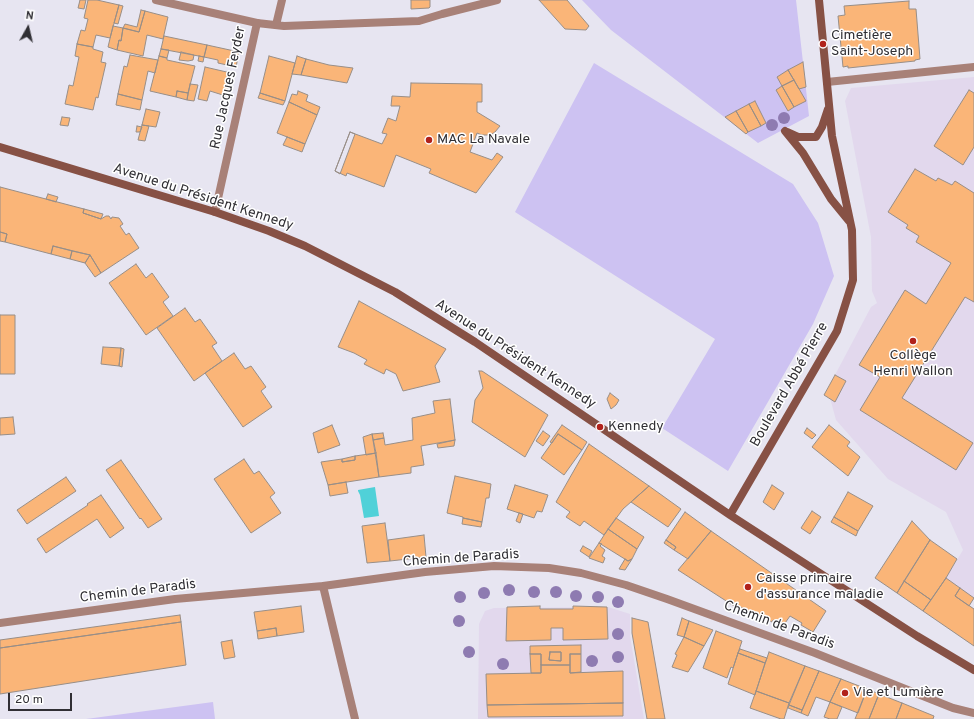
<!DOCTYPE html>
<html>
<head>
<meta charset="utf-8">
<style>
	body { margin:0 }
	#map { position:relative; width:974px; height:719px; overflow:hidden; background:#e7e5f1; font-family:Overpass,sans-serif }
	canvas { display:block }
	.north { position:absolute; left:8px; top:8px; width:40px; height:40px; -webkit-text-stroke:3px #fff; paint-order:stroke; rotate:8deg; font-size:11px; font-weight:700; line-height:16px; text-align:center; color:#302f34 }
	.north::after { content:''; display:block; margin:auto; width:14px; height:18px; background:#302f34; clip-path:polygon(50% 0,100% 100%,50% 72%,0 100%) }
	.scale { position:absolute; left:8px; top:693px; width:64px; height:18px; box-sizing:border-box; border:2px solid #302f34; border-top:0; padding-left:5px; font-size:12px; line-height:14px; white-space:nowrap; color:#302f34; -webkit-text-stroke:3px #fff; paint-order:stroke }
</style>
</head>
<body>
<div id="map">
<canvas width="974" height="719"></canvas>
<div class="north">N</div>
<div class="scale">20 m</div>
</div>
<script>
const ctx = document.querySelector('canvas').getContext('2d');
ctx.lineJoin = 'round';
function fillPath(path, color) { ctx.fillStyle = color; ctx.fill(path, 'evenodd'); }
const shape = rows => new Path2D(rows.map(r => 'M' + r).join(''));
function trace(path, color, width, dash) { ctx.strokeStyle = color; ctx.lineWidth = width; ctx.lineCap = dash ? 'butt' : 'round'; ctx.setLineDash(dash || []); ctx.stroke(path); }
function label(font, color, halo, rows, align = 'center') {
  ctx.font = font + ' Overpass,sans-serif'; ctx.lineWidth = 3; ctx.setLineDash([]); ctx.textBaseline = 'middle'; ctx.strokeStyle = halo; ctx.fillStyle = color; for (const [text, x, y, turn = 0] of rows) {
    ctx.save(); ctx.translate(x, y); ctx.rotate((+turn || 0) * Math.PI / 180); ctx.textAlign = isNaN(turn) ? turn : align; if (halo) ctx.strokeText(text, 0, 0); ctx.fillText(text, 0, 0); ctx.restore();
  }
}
const education = shape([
	[974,77,974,600,946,578,963,550,946,512,888,479,836,420,830,398,835,375,871,307,877,303,872,291,871,237,845,101,851,88],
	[608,607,630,614,630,636,644,719,478,719,479,624,485,611,494,608]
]);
const green = shape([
	[582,0,796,0,809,116,758,143,611,30],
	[594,63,793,184,818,223,834,276,813,324,728,471,662,428,715,339,515,212],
	[213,702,215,719,86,719]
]);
const water = shape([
	[375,487,379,516,364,518,360,495,358,491,358,490]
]);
const building = shape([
	[80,0,86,0,84,9,78,8,80,0],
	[88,0,97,0,119,5,110,38,96,35,93,47,77,44,81,30,85,31,88,19,84,18,88,0],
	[411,0,430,0,430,7,429,8,411,9,411,0],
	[539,0,567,0,589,26,586,30,565,29,539,0],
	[909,1,909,9,916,9,920,59,915,60,915,61,848,68,848,66,843,67,838,16,845,15,844,6,909,1],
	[119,5,123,6,118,24,114,23,119,5],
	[141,10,145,11,139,32,123,28,125,24,137,27,141,10],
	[145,11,168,17,163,39,147,35,143,56,117,50,119,40,121,41,123,28,139,32,145,11],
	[113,26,123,28,121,41,119,40,117,50,108,47,113,26],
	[164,36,207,45,204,57,161,49,164,36],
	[77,44,93,47,93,49,103,52,101,62,106,63,98,98,96,97,93,110,65,104,69,85,73,86,79,57,75,56,77,44],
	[207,45,239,52,236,67,218,63,218,60,204,57,207,45],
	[161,49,169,50,167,58,159,56,161,49],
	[181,52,194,55,193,60,188,61,179,60,181,52],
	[130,55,158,60,155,73,148,71,142,100,118,94,124,66,127,67,130,55],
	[159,56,167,58,167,60,195,66,188,93,177,91,176,97,150,91,159,56],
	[199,56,204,57,203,62,198,61,199,56],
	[269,56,295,63,285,101,260,93,269,56],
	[297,56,306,59,301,75,292,74,297,56],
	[306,59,329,65,353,68,347,83,301,75,306,59],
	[803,62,806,87,799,89,788,70,803,62],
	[205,67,231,73,226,96,210,91,207,101,198,99,205,67],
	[788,70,794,80,782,86,777,77,788,70],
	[794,80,806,101,794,107,782,86,794,80],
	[411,83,482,84,482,102,477,102,477,112,500,126,495,132,492,134,487,135,482,135,477,133,470,152,492,160,497,153,503,157,476,193,429,173,431,169,396,155,384,187,347,173,346,176,335,171,350,132,382,144,387,134,382,133,388,118,396,121,400,106,391,106,392,96,410,97,411,83],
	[190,84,198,85,194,101,187,100,190,84],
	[782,86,794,107,788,111,776,90,782,86],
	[969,90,974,93,974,147,963,165,934,146,969,90],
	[177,91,188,93,187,100,176,97,177,91],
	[298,91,308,95,306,101,320,107,317,115,289,102,292,94,297,95,298,91],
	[260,93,285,101,283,105,258,98,260,93],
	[118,94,142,100,140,110,116,105,118,94],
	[755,101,766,123,761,126,749,104,755,101],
	[289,102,317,115,305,144,277,133,289,102],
	[749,104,761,126,748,132,736,111,749,104],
	[146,109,160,112,156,127,142,125,146,109],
	[736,111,748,132,746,134,725,117,736,111],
	[62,117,70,118,68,126,60,125,62,117],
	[142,125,149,126,145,141,138,140,142,125],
	[137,126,142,127,140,132,136,132,137,126],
	[350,132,355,134,340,174,335,171,350,132],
	[287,137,305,144,302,152,283,145,287,137],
	[915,169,936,181,938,178,952,185,955,181,974,193,974,302,965,297,902,398,973,443,956,470,860,410,880,377,859,365,905,290,926,304,951,263,916,242,919,236,906,228,908,225,888,212,915,169],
	[0,187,84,209,83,213,101,219,106,216,109,216,111,219,112,217,119,218,123,224,120,226,126,235,129,233,139,248,101,273,90,255,53,246,51,254,5,242,7,234,0,232,0,187],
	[48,194,58,197,56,202,46,199,48,194],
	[84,209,103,214,101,219,83,213,84,209],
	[0,232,7,234,5,242,0,241,0,232],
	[53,246,72,251,70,259,51,254,53,246],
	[72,251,90,255,85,263,70,259,72,251],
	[90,255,101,273,95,277,85,263,90,255],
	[136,264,146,278,152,273,169,297,163,302,173,316,146,335,109,283,136,264],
	[359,301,446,349,435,366,440,382,403,391,396,374,386,369,384,374,364,364,367,360,354,353,338,347,359,301],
	[185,308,195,322,200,319,217,343,212,346,222,361,194,381,157,328,185,308],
	[0,315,15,315,15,374,0,374,0,315],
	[103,347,121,348,119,366,101,364,103,347],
	[121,348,124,349,122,367,119,366,121,348],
	[234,353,245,369,251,366,266,387,261,391,272,407,243,427,205,373,234,353],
	[479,371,482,371,548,415,525,457,472,422,475,400,483,388,479,371],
	[835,375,846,381,835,402,824,395,835,375],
	[610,393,619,400,616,405,611,409,607,399,610,393],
	[450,399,455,440,421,446,424,465,411,467,411,473,379,477,373,440,384,438,385,445,413,440,412,418,435,413,433,401,450,399],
	[13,417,15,434,0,435,0,418,13,417],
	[332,425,340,445,318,453,313,433,332,425],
	[562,425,587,442,582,450,558,434,552,443,550,442,562,425],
	[829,425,850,442,847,446,860,457,848,476,812,447,829,425],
	[807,428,816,435,812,439,804,433,807,428],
	[543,431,550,436,543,446,536,441,543,431],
	[383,433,384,438,373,440,372,434,383,433],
	[372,434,376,453,366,455,363,437,372,434],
	[558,434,582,450,564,475,541,458,558,434],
	[455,440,454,446,438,448,437,444,455,440],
	[589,444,649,486,623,509,604,535,584,521,580,526,566,517,570,512,556,502,589,444],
	[376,453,379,477,328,485,321,462,342,459,342,462,355,460,355,456,376,453],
	[355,456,355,460,342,462,342,459,355,456],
	[244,459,254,474,259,471,275,493,270,497,281,513,251,533,214,479,244,459],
	[121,460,162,519,148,528,141,518,140,519,106,470,121,460],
	[455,476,491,484,489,498,486,498,482,522,463,518,463,517,447,513,455,476],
	[66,477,76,491,27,524,17,510,66,477],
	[346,482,348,493,330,496,328,485,346,482],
	[515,485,548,495,542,512,537,511,534,518,507,509,515,485],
	[772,485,784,493,774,510,763,502,772,485],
	[649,486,681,509,668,527,631,502,649,486],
	[848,492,873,506,858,531,834,517,848,492],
	[101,495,124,528,110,538,97,519,46,553,37,539,88,505,87,504,101,495],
	[812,511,821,517,810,534,801,528,812,511],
	[685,512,711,531,688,559,674,550,676,547,666,540,685,512],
	[519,513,523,514,520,523,516,521,519,513],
	[834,517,858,531,856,536,831,522,834,517],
	[463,518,482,522,481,527,462,524,463,518],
	[616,518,644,537,637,549,608,529,616,518],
	[912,521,930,540,897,593,875,578,912,521],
	[385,523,390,561,367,563,362,526,385,523],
	[608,529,637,549,632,559,628,561,599,543,608,529],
	[711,531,826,611,813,632,801,625,802,623,790,616,783,626,773,620,772,622,754,612,752,614,736,604,734,606,678,570,711,531],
	[424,535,426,557,390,561,388,540,424,535],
	[666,540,676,547,674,550,664,543,666,540],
	[930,540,957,559,946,578,931,600,904,581,930,540],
	[599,543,602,544,600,546,605,550,602,556,605,558,603,563,589,558,599,543],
	[583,546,592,551,589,557,580,551,583,546],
	[625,559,628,561,632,559,625,570,619,569,625,559],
	[946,578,960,588,955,596,974,609,974,646,923,611,946,578],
	[904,581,931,600,923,611,897,593,904,581],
	[960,588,974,598,969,606,955,596,960,588],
	[301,606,304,632,277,636,276,628,257,631,254,612,301,606],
	[540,606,540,609,573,609,573,606,607,607,608,639,563,640,563,628,551,628,551,640,506,641,507,607,540,606],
	[180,615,181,622,0,648,0,640,180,615],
	[632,618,648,622,665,719,647,719,632,633,632,618],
	[682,618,689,621,684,637,677,635,682,618],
	[689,621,713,630,704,646,684,637,689,621],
	[181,622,186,665,0,694,0,648,181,622],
	[276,628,277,636,258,639,257,631,276,628],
	[716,631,742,641,733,668,731,667,727,678,703,668,716,631],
	[684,637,704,646,688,672,672,667,677,655,675,654,684,637],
	[232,640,235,657,224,659,221,642,232,640],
	[581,645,581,654,570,654,570,665,541,665,541,654,530,654,530,646,581,645],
	[550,652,561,652,561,661,549,660,550,652],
	[740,649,767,658,765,663,738,653,740,649],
	[550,652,561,652,561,661,549,660,550,652],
	[769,652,805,666,789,703,756,691,769,652],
	[738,653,765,663,755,695,728,684,738,653],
	[530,654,541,654,541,673,531,673,530,654],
	[570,654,581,654,581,672,570,673,570,654],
	[541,665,570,665,570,673,623,671,623,703,487,705,486,674,541,673,541,665],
	[805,666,819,671,802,710,789,705,805,666],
	[819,671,841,679,830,702,816,697,808,716,801,713,819,671],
	[841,679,867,689,858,713,830,702,841,679],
	[867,689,879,694,869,719,855,719,867,689],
	[756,691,789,703,784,719,781,719,750,708,756,691],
	[879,694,902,703,896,719,869,719,879,694],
	[830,702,842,707,837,719,830,719,824,717,830,702],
	[623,703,623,716,488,717,487,705,623,703],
	[902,703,934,716,933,719,896,719,902,703],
	[789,705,802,710,801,713,788,708,789,705]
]);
const lane = shape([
	[257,23,284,26,419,21,442,14,497,0],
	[276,25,282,0]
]);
const street = shape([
	[156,0,257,23,215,212],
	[827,82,974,67],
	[323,586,355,719],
	[0,623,175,599,323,586,425,572,494,566,549,568,581,573,626,585,667,599,815,653,953,708,974,713]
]);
const secondary = shape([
	[785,131,803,153,831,199,849,221],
	[787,132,798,137,816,137,822,127,828,109],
	[0,147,215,212,269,231,305,246,395,292,475,342,730,515,917,636,974,670],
	[730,515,837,331,853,280,852,230,832,136,819,0]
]);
const trees = [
	[784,118],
	[772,125],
	[509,590],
	[534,592],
	[556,592],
	[484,593],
	[576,596],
	[460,597],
	[598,597],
	[618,602],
	[459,621],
	[618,634],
	[469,652],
	[618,657],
	[592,661],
	[503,664]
];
const markers = [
	[823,44,4,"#b1221b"],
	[429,140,4,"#b1221b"],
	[913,341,4,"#b1221b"],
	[600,427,4,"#b1221b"],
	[748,587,4,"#b1221b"],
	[845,693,4,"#b1221b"]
];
const poiNames = [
	["Cimetière",831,36],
	["Saint-Joseph",831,52],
	["MAC La Navale",437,140],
	["Collège",913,356,"center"],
	["Henri Wallon",913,372,"center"],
	["Kennedy",608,427],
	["Caisse primaire",756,579],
	["d'assurance maladie",756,595],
	["Vie et Lumière",853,693]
];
const streetNames = [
	["Rue Jacques Feyder",229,88,-78],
	["Avenue du Président Kennedy",203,198,18],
	["Avenue du Président Kennedy",515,355,33],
	["Boulevard Abbé Pierre",790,385,-60],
	["Chemin de Paradis",461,559,-4],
	["Chemin de Paradis",138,592,-7],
	["Chemin de Paradis",779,626,20]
];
fillPath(education, '#e2d8ed');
fillPath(green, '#cdc2f2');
fillPath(water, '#50d1d8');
fillPath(building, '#fab578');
trace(building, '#988e87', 1);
trace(lane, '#a88178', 8);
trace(street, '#a88178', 8);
trace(secondary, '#875145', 8);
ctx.fillStyle = '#8e7bb1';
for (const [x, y] of trees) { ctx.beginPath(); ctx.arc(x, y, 6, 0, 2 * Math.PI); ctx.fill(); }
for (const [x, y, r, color] of markers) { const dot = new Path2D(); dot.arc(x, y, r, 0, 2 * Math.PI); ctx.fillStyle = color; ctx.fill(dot); trace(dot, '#fff', 1.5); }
label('14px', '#302f34', '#fff', poiNames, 'left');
label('14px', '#302f34', '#fff', streetNames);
</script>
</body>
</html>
